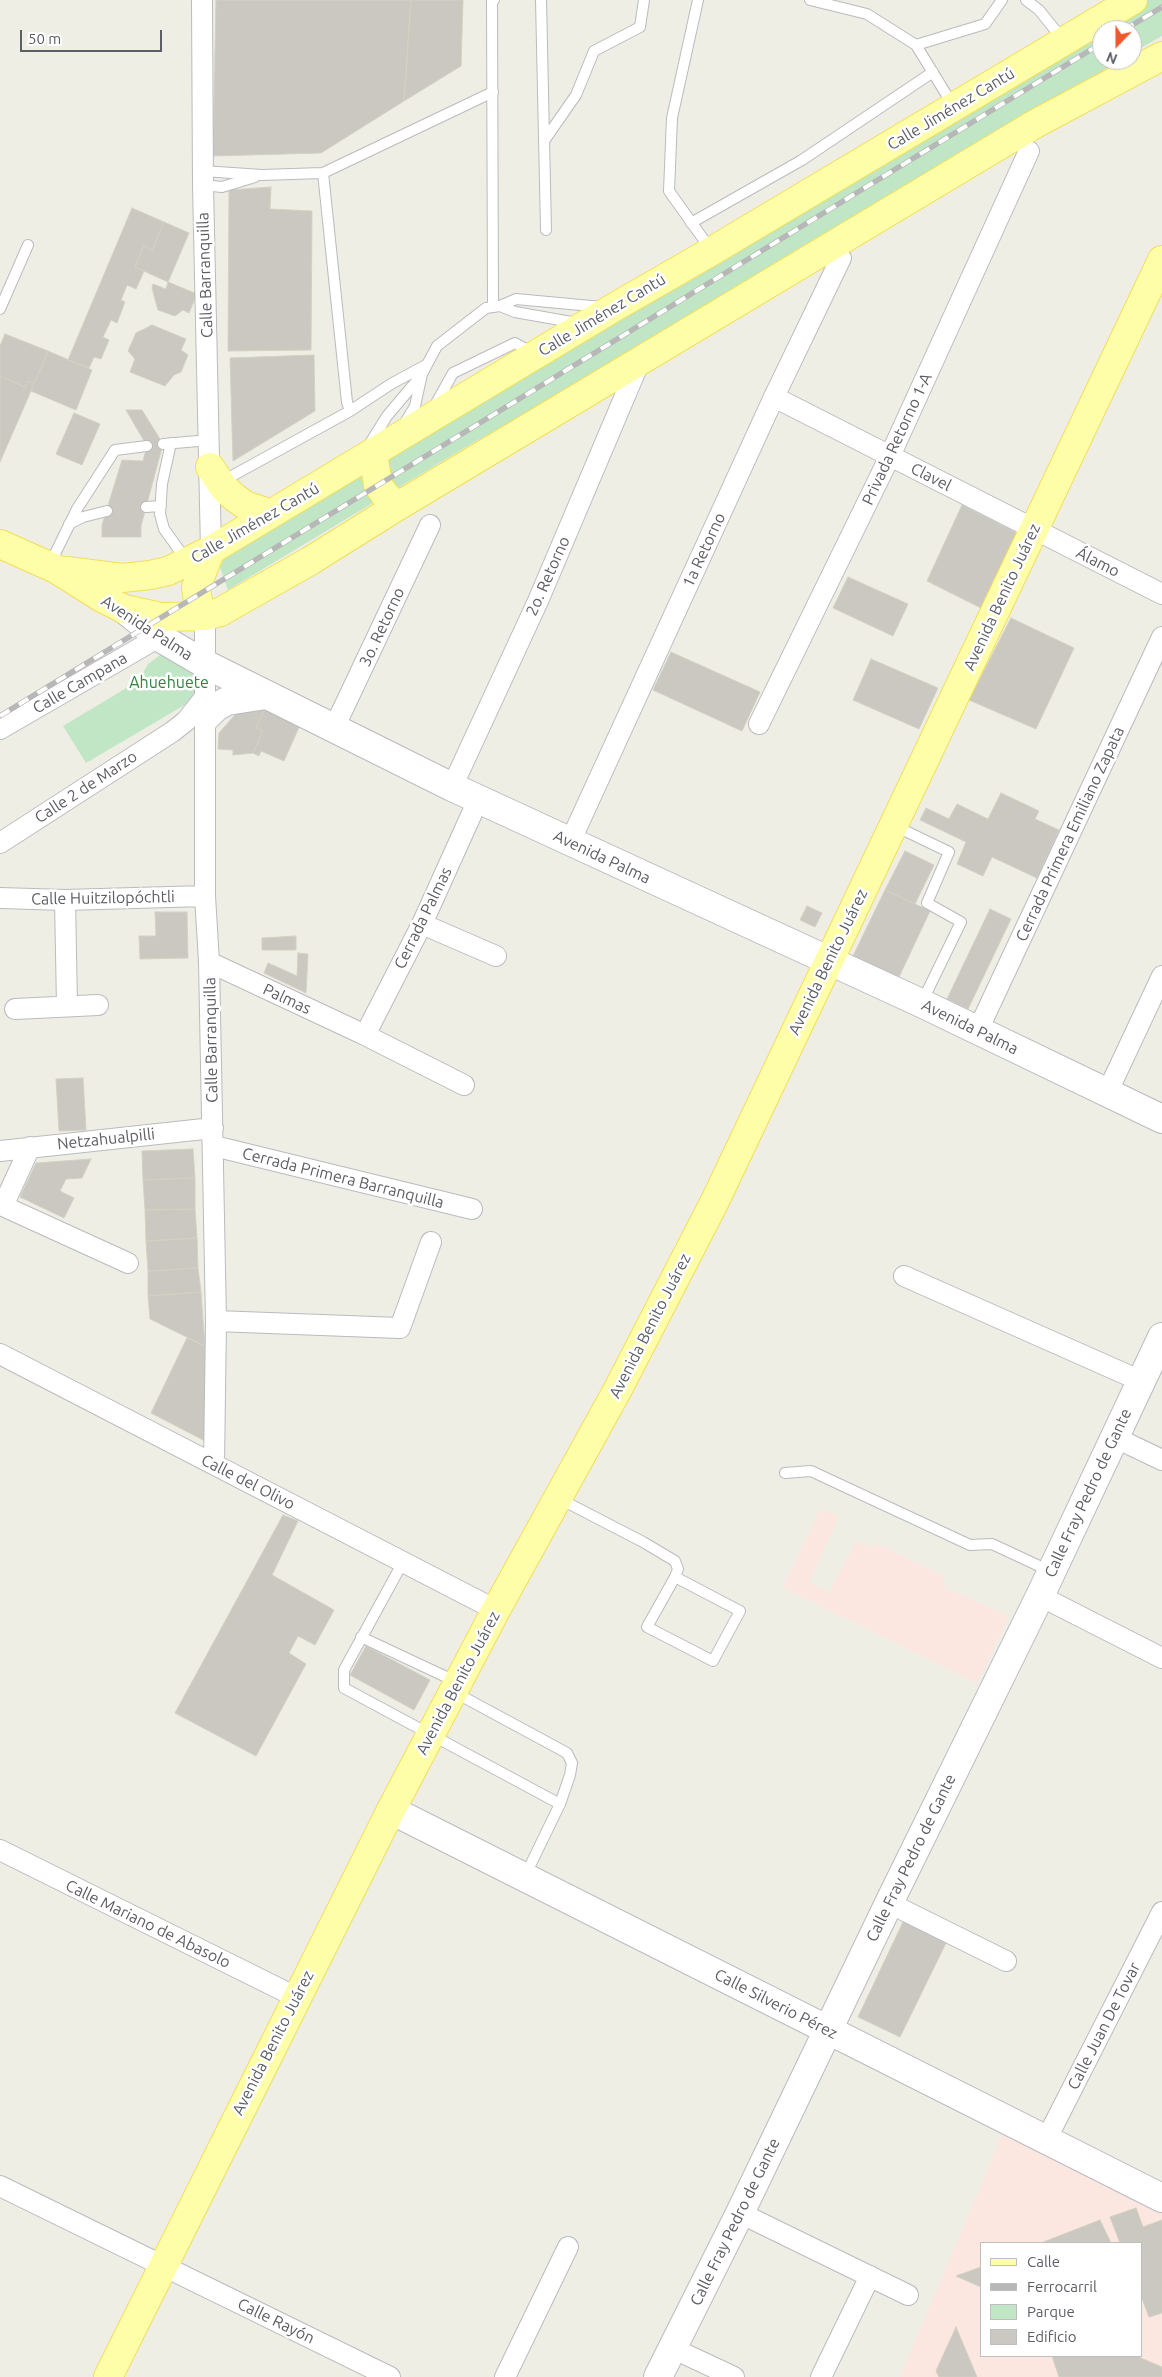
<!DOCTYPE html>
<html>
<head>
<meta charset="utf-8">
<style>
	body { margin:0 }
	#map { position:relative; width:1162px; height:2377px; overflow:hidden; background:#efeee4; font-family:Ubuntu,sans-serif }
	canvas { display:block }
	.legend { position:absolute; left:980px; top:2242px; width:162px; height:115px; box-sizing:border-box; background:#fff; border:1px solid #bebfc1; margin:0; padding:6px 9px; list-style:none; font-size:15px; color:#5c5e65 }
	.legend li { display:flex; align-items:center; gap:10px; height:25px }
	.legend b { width:25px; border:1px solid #bebfc1 }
	.north { position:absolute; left:1092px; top:20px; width:50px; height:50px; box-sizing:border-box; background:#fff; border:1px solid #bebfc1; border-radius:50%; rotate:202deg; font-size:14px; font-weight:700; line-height:20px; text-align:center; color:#5c5e65 }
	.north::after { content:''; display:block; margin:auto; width:18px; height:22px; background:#eb582d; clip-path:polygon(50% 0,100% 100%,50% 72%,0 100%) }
	.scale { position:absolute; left:20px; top:30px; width:142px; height:22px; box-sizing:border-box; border:2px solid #5c5e65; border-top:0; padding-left:6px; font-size:15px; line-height:18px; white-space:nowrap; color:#5c5e65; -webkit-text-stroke:4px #fff; paint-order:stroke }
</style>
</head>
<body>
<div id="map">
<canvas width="1162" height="2377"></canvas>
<ul class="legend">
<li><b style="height:6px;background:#fffea8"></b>Calle</li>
<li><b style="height:6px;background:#b7b7b8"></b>Ferrocarril</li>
<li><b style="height:14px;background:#c0e6c6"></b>Parque</li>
<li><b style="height:14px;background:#cac8c1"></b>Edificio</li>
</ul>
<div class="north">N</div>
<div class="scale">50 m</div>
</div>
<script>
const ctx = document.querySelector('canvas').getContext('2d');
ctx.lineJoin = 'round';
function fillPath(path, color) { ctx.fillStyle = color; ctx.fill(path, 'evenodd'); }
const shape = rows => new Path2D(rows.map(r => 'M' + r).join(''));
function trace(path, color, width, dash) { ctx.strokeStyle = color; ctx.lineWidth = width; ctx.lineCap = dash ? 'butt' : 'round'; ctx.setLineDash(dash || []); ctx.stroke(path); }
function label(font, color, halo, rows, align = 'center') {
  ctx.font = font + ' Ubuntu,sans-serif'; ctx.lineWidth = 5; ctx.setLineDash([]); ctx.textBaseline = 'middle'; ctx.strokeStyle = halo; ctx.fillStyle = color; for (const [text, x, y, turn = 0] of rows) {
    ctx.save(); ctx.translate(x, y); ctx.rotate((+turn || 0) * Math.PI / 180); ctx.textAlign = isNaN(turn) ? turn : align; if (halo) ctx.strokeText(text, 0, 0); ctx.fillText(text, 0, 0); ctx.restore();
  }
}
const medical = shape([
	[821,1509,839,1516,809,1582,829,1592,856,1542,874,1547,878,1544,943,1576,945,1588,1009,1616,977,1683,783,1587],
	[1003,2133,1162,2212,1162,2377,900,2377],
	[981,2243,1141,2243,1141,2356,981,2356]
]);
const green = shape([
	[1143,0,1162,0,1162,36,1132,53,1132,30,1102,30,1102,60,1121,60,796,250,591,377,471,444,228,590,217,559],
	[163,653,195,670,199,686,193,700,86,763,63,726,138,681,148,664]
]);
const building = shape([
	[216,0,411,0,404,101,321,153,213,156,216,0],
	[411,0,463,0,461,66,404,101,411,0],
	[271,187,270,209,312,211,311,350,228,351,229,190,271,187],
	[132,208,164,222,152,250,144,246,135,267,144,271,136,289,127,285,121,300,125,302,117,323,111,320,103,337,109,340,101,359,94,357,89,368,68,360,132,208],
	[164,222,189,233,168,282,135,267,144,246,152,250,164,222],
	[168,282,197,294,189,313,183,310,175,316,158,310,152,288,153,284,166,289,168,282],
	[152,325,186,339,181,350,188,355,181,372,174,375,165,386,130,372,135,359,128,351,136,333,152,325],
	[5,334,48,351,34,384,28,381,25,387,0,376,0,346,5,334],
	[48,351,92,370,76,410,31,391,48,351],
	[314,355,315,411,233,461,230,358,314,355],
	[0,376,25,387,28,381,34,384,0,462,0,376],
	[126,410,142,410,163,444,141,526,141,537,102,537,102,525,122,460,143,461,147,446,126,410],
	[74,413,100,424,82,465,56,454,74,413],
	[962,505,1017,533,981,608,927,581,962,505],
	[848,577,908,604,893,636,833,608,848,577],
	[1011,618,1074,648,1036,729,969,700,1011,618],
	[671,652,760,692,742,731,653,690,671,652],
	[871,659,938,688,919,729,853,700,871,659],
	[260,708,265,709,256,728,263,731,253,753,233,755,233,750,218,749,219,733,240,709,260,708],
	[265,709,300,725,284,761,261,751,259,756,253,753,263,731,256,728,265,709],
	[1001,793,1039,811,1035,819,1059,830,1037,878,992,857,983,876,957,864,966,842,920,820,926,808,949,819,957,804,988,819,1001,793],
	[905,851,934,865,915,904,885,890,905,851],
	[885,890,930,911,899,977,853,956,885,890],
	[807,906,822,913,815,927,800,920,807,906],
	[990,909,1011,919,968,1009,947,999,990,909],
	[155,912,187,912,188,958,140,959,139,936,156,936,155,912],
	[296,936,296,950,262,950,262,938,296,936],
	[298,953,308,954,306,993,264,973,268,963,297,976,298,953],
	[83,1078,86,1130,59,1131,56,1079,83,1078],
	[193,1149,195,1178,143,1180,142,1151,193,1149],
	[91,1159,82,1178,66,1179,60,1191,74,1198,64,1218,20,1197,36,1163,91,1159],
	[195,1178,195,1209,145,1210,143,1180,195,1178],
	[195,1209,197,1238,146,1241,145,1210,195,1209],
	[197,1238,198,1268,148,1271,146,1241,197,1238],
	[198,1268,201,1292,148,1296,148,1271,198,1268],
	[201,1292,205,1346,150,1319,148,1296,201,1292],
	[187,1338,205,1346,207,1442,151,1413,187,1338],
	[283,1515,298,1521,272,1575,334,1610,315,1645,298,1636,289,1653,306,1664,256,1756,175,1713,283,1515],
	[366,1646,430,1680,414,1710,350,1675,366,1646],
	[904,1920,947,1941,900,2037,858,2017,904,1920],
	[1136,2208,1143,2227,1162,2220,1162,2313,1149,2317,1141,2296,1141,2243,1120,2243,1110,2217,1136,2208],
	[1100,2220,1111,2243,1041,2243,1100,2220],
	[981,2267,981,2287,956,2276,981,2267],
	[956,2327,977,2377,939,2377,936,2371,956,2327],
	[1052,2356,1136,2356,1162,2367,1162,2377,1059,2377,1052,2356]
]);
const lane = shape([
	[541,0,546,230],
	[698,0,672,118,669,191,711,250],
	[810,0,867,14,916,45,954,107],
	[1026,0,1039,10,1064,41],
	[916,45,985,24,1002,0],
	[544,141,576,95,594,51,640,27,644,0],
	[203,171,262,175,323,173],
	[203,185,222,187,255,177],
	[691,223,802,160,933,72],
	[493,305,492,0,494,0],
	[500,306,516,299,602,307],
	[0,309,28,245],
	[426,365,391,384,350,411,347,402,323,173,493,92],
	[434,407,453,373,515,343,533,353],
	[403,426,415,406,422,374,437,346,486,308,500,306,515,312,577,323],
	[171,443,162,484,160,514,164,529,187,561],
	[163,444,210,440],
	[369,445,387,416,420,377],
	[221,482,350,411],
	[146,507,161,506],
	[69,524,83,517,107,511],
	[49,566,77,509,115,450,147,446],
	[895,826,949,852,927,903,961,922,922,1002],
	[785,1473,811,1471,970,1545,992,1544,1050,1571],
	[558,1498,643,1542,675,1561,678,1569,675,1577,647,1627,713,1661,740,1611,675,1577],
	[403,1562,344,1670,344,1688,560,1804],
	[361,1637,457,1682],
	[454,1692,567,1753,572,1763,570,1775,560,1804,525,1876]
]);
const street = shape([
	[202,0,203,185,211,550],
	[774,397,1162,594],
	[205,616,205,896,209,962,216,1321,214,1464],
	[759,724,890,456,1029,151],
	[334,728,430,525],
	[0,729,159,637],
	[452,787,538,601,639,363],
	[570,842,774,397,841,258],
	[0,843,172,732,186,721,205,697],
	[0,898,65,900,205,896],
	[65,900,67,1006],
	[422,924,496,956],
	[209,962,365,1035,464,1085],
	[15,1009,98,1005],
	[978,1030,1162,637],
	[365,1035,422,924,478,800],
	[1107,1093,1162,976],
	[214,1146,472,1209],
	[30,1147,3,1206,128,1263],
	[0,1151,213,1128],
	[904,1276,1141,1381],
	[216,1321,400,1328,431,1242],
	[0,1354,496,1610],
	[1114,1437,1162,1460],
	[1040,1596,1162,1658],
	[0,1850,296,1997],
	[889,1903,1006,1961],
	[1046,2140,1162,1912],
	[0,2186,390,2377],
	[740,2213,908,2295],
	[672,2348,734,2377],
	[505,2377,568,2247],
	[821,2377,870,2276]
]);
const secondary = shape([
	[124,609,159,637,205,664,452,787,921,1003,1162,1119],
	[206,717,216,707,227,701,266,695],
	[391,1810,1162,2198],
	[658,2377,740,2213,889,1903,1040,1596,1162,1337]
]);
const primary = shape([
	[373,453,378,485,385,495,398,506],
	[210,467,224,488,234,497,245,505,271,514],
	[0,544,56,569,102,598,124,609,161,617,205,616,220,612,310,561,398,506,1035,124,1162,56],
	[67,571,122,578,150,575,168,571,211,550,613,308,712,251,1133,0],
	[205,616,198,602,196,587,211,550],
	[108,2377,391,1810,496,1610,618,1389,715,1201,1162,260]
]);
const rail = shape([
	[1124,30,1162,7],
	[0,716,1102,43]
]);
const streetNames = [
	["Calle Jiménez Cantú",951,109,-31],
	["Calle Barranquilla",205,275,-92],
	["Calle Jiménez Cantú",602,315,-31],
	["Privada Retorno 1-A",897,439,-65],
	["Clavel",931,477,27],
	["Calle Jiménez Cantú",255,523,-30],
	["1a Retorno",704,550,-65],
	["Álamo",1098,562,27],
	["2o. Retorno",548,576,-66],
	["Avenida Benito Juárez",1002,597,-65],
	["3o. Retorno",382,627,-65],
	["Avenida Palma",147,628,33],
	["Calle Campana",80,683,-30],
	["Calle 2 de Marzo",86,787,-33],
	["Cerrada Primera Emiliano Zapata",1070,834,-65],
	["Avenida Palma",602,857,25],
	["Calle Huitzilopóchtli",103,898,-1],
	["Cerrada Palmas",423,918,-64],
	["Avenida Benito Juárez",828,962,-64],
	["Palmas",287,999,25],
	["Avenida Palma",970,1027,26],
	["Calle Barranquilla",211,1040,-91],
	["Netzahualpilli",106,1139,-6],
	["Cerrada Primera Barranquilla",343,1178,14],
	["Avenida Benito Juárez",650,1326,-63],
	["Calle del Olivo",248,1482,27],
	["Calle Fray Pedro de Gante",1088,1493,-65],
	["Avenida Benito Juárez",458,1683,-62],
	["Calle Fray Pedro de Gante",911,1858,-64],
	["Calle Mariano de Abasolo",148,1924,26],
	["Calle Silverio Pérez",776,2004,27],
	["Calle Juan De Tovar",1104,2026,-63],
	["Avenida Benito Juárez",273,2043,-63],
	["Calle Fray Pedro de Gante",735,2222,-64],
	["Calle Rayón",276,2321,26]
];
const parkNames = [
	["Ahuehuete",169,683]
];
fillPath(medical, '#fce6e0');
fillPath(green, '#c0e6c6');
fillPath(building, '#cac8c1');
trace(building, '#d3d1c2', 1);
trace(lane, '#b9bbc0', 12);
trace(street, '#b9bbc0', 22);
trace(secondary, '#b9bbc2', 30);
trace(primary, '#f3de59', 30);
trace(lane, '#fff', 10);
trace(street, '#fff', 20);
trace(secondary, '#fff', 28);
trace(primary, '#fffea8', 28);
trace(rail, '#b7b7b8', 5.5);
trace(rail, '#fff', 4, [11]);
label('16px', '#5c5e65', '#fff', streetNames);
label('16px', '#338443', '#fff', parkNames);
</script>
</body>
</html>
